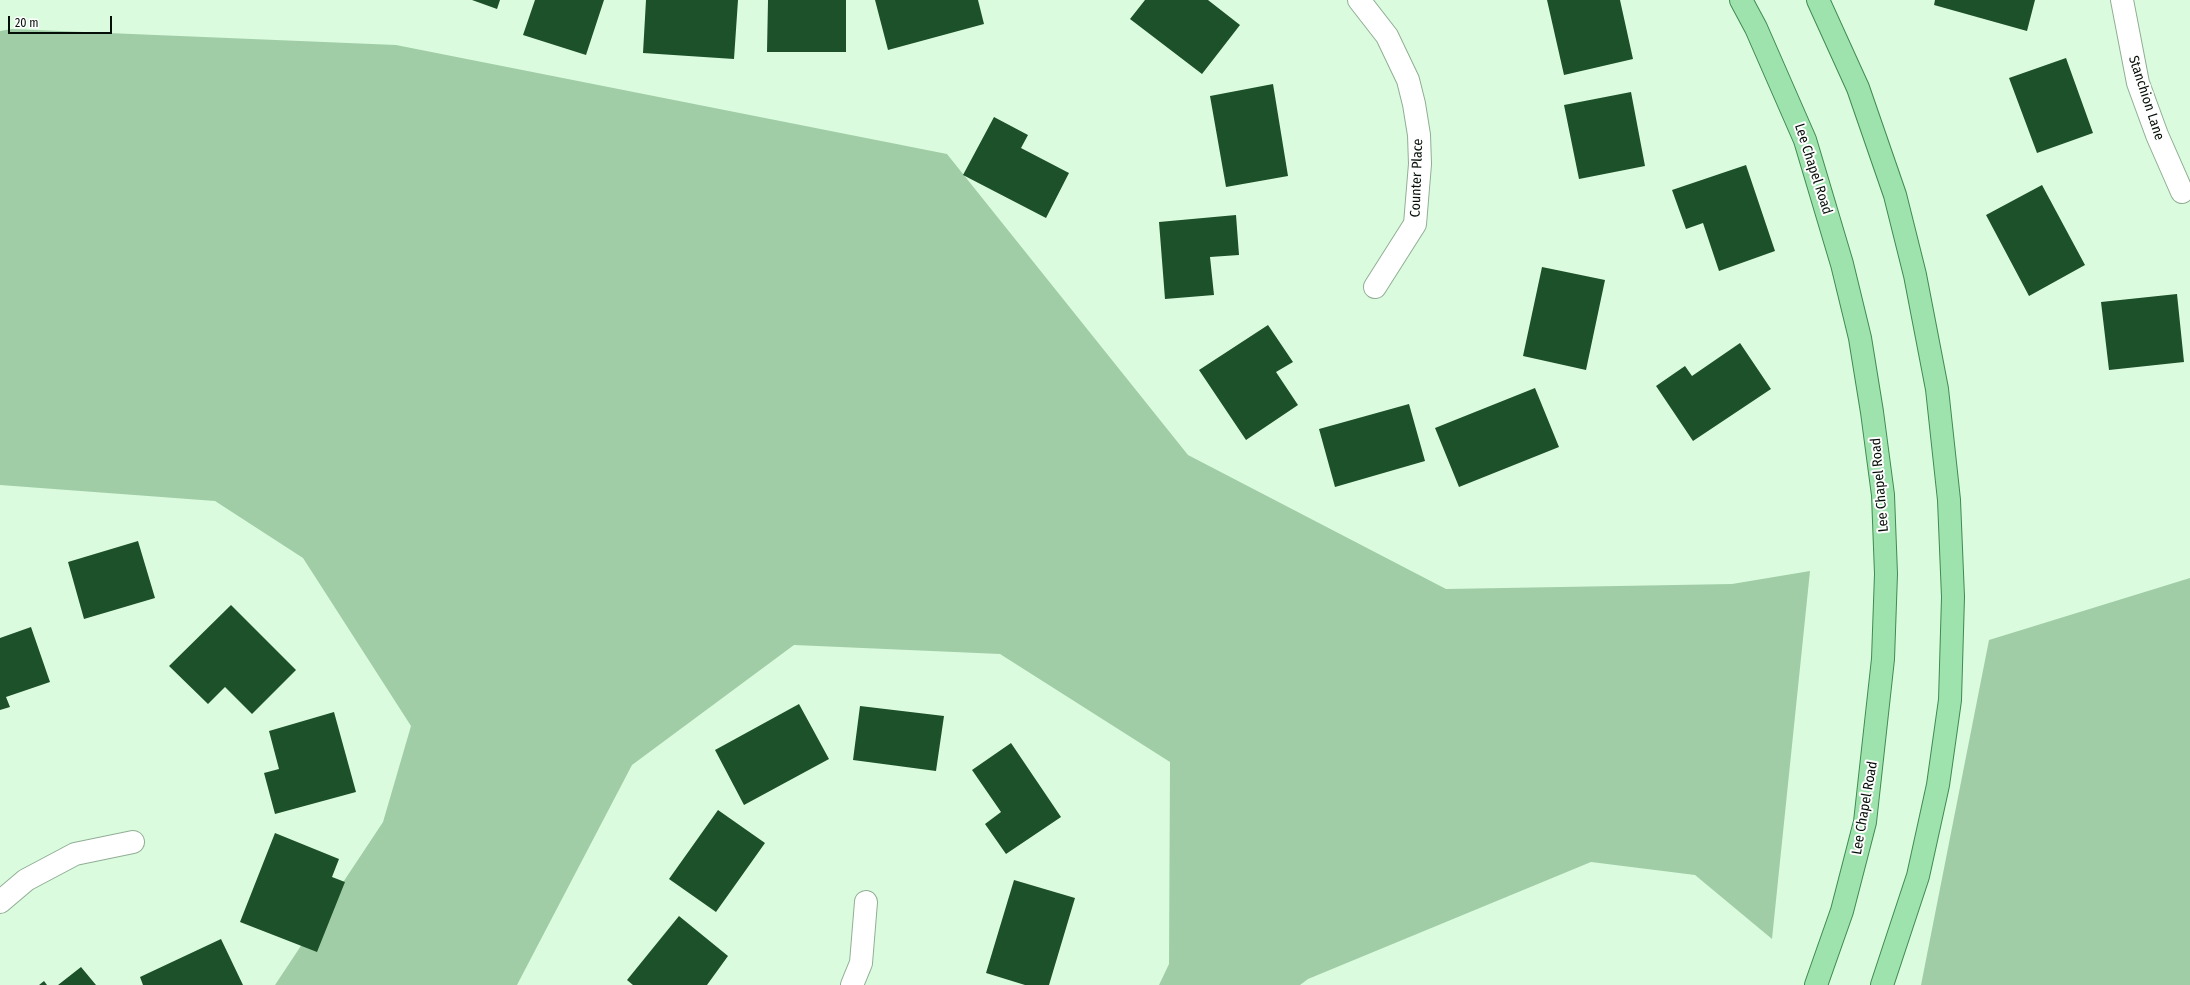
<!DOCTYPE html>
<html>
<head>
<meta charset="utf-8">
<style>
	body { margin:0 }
	#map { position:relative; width:2190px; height:985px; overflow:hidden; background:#dbfbdf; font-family:"Fira Sans Condensed",sans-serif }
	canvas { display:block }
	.scale { position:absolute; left:8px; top:16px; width:104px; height:18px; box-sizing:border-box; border:2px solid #050f07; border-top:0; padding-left:5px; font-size:12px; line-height:14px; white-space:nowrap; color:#050f07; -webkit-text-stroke:3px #fefefe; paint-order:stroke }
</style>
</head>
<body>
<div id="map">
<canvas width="2190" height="985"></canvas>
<div class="scale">20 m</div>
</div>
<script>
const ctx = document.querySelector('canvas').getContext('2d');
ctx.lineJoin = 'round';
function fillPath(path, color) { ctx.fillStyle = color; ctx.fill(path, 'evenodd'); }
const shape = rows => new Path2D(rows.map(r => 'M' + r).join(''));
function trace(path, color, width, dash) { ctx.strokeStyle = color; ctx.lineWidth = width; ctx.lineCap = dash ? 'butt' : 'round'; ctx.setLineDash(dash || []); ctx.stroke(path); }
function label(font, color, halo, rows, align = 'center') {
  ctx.font = font + ' "Fira Sans Condensed",sans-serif'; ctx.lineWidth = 4; ctx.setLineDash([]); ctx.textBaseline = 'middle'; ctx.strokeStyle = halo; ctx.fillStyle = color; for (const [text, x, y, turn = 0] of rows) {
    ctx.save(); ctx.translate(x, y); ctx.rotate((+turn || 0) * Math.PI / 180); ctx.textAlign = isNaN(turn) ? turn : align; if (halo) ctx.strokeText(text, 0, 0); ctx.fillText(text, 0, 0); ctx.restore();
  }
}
const green = shape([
	[12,29,396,45,947,154,1188,455,1446,589,1732,584,1810,571,1772,939,1695,875,1591,862,1308,979,1300,985,1159,985,1169,964,1170,762,1000,654,794,645,632,765,517,985,275,985,383,822,411,726,303,558,215,501,0,485,0,31],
	[2190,578,2190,985,1921,985,1989,640]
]);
const building = shape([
	[472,0,500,0,497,9],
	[535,0,604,0,586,55,523,35],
	[646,0,738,0,734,59,643,53],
	[768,0,846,0,846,52,767,52],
	[875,0,978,0,984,24,888,50],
	[1145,0,1208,0,1240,25,1202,74,1130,19],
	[1547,0,1620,0,1633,59,1564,75],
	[1935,0,2035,0,2027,31,1934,5],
	[2066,58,2093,133,2037,153,2009,78],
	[1273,84,1288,176,1226,187,1210,96],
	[1631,92,1645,166,1579,179,1564,105],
	[994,117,1028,135,1021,148,1069,173,1046,218,963,175],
	[1746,165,1775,251,1719,271,1703,223,1686,229,1672,190],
	[2042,185,2085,265,2029,296,1986,215],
	[1236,215,1239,255,1210,257,1214,295,1165,299,1159,222],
	[1542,267,1605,280,1586,370,1523,356],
	[2177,294,2184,362,2109,370,2101,302],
	[1268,325,1293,362,1276,372,1298,405,1246,440,1199,370],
	[1740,343,1771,389,1693,441,1656,386,1685,366,1692,376],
	[1535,388,1559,447,1459,487,1435,428],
	[1409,404,1425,461,1335,487,1319,429],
	[138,541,155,598,84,619,68,562],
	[231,605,296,670,252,714,225,687,208,704,169,666],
	[31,627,50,682,6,697,10,707,0,710,0,638],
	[799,704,829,759,744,805,715,750],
	[860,706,944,716,936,771,853,760],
	[334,712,356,792,275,814,264,773,279,769,269,731],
	[1011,743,1061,817,1006,854,985,824,1001,812,972,770],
	[718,810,765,843,716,912,669,879],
	[275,833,339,859,332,877,345,882,317,952,240,922],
	[1014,880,1075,898,1049,985,1025,985,986,973],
	[679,916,728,956,707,985,633,985,627,980],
	[221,939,243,985,143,985,140,977],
	[81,967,96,985,58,985],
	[44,981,47,985,39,985]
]);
const minor = shape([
	[1359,0,1387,36,1408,80,1414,104,1419,135,1420,164,1415,224,1375,287],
	[2122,0,2138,83,2157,135,2182,192],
	[0,902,26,880,75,854,133,842],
	[852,985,861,963,866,902]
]);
const major = shape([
	[1741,0,1756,28,1805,140,1842,264,1860,338,1872,412,1883,495,1886,574,1883,659,1865,822,1842,911,1816,985],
	[1818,0,1858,88,1895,195,1915,275,1937,389,1949,500,1953,597,1950,700,1938,785,1918,876,1882,985]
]);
const streetNames = [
	["Stanchion Lane",2146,98,72],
	["Lee Chapel Road",1813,169,72],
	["Counter Place",1417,178,-88],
	["Lee Chapel Road",1880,485,-95],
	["Lee Chapel Road",1865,808,-80]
];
fillPath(green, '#a0cda6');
fillPath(building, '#1d512a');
trace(minor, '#90ae94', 24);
trace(major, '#3f8b50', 24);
trace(minor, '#fff', 22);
trace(major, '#9ee2ad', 22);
label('14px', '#050f07', '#fefefe', streetNames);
</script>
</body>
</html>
